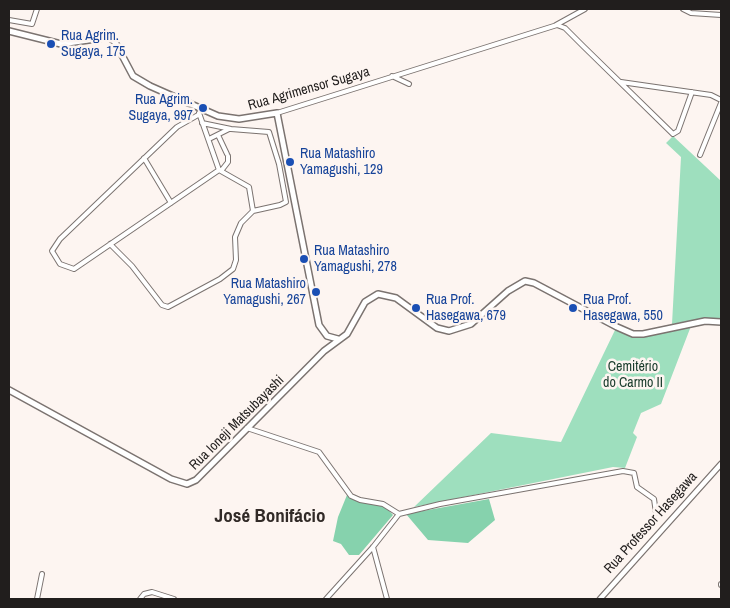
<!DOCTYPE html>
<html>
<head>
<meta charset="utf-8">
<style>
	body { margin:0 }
	#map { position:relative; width:730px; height:608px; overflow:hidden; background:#fdf5f1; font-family:"Archivo Narrow",sans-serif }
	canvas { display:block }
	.frame { position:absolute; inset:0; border:10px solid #211e1d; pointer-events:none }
</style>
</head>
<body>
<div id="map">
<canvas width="730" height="608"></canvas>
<div class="frame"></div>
</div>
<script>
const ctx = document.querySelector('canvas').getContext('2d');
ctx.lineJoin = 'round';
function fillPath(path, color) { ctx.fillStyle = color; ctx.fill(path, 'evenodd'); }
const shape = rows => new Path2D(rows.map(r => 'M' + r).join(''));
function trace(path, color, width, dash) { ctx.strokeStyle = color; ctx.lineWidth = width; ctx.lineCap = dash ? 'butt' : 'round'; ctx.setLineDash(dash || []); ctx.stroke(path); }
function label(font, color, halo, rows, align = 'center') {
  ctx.font = font + ' "Archivo Narrow",sans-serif'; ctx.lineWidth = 5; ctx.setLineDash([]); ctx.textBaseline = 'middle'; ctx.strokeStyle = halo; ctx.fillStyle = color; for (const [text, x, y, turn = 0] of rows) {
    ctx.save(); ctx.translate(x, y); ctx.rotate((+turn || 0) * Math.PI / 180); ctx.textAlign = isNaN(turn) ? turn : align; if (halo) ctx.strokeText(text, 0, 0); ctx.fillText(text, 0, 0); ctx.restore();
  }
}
const green = shape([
	[673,136,721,181,721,319,699,319,672,324,681,157,666,143],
	[691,326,661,404,641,413,633,433,637,437,625,468,613,467,414,507,491,433,561,442,616,328,637,335]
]);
const forest = shape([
	[347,495,384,505,393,515,359,555,349,555,341,544,333,541,338,517],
	[489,499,495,520,468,543,428,540,406,514]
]);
const minor = shape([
	[683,9,691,13,721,15],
	[9,20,32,24,37,9],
	[556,25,585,9],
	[392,76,409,84],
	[621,82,711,95,721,100],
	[277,113,557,25,565,28,583,46,673,134,678,131,692,92],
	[198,115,177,127,60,239,52,251,60,264,74,269,219,170,199,113],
	[218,135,227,154],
	[209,139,229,129],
	[700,155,721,103],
	[144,158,171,203],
	[219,170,249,187,253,211],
	[221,171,228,162,228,156],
	[110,244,132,266,162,305,168,307,220,279,233,269,236,260,235,237,241,223,253,211,280,205,286,202,279,164,269,132,231,129,202,123],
	[247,428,319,452,351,496,360,500,383,504,399,514],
	[399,514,440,504,623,471,634,473,637,487,654,499,656,513],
	[373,547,387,599],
	[721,584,721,585],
	[37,599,42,574],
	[140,599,144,594,152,592,174,599],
	[326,599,373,547,399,514]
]);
const tertiary = shape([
	[600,599,721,464]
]);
const secondary = shape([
	[9,31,61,44,109,37,115,42,133,76,150,86,218,116,239,119,277,113,319,325,327,336,338,339],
	[9,390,171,479,187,484,196,480,324,351,347,334,365,302,378,294,396,298,437,328,449,331,471,324,508,291,525,281,534,283,617,327,633,334,643,334,705,321,721,322]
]);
const markers = [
	[51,44,5,"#1a4fb4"],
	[203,108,5,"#1a4fb4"],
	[290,162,5,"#1a4fb4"],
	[304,259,5,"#1a4fb4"],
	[316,292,5,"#1a4fb4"],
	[416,308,5,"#1a4fb4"],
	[573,308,5,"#1a4fb4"]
];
const transitNames = [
	["Rua Agrim.",61,36],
	["Sugaya, 175",61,52],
	["Rua Agrim.",193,100,"right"],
	["Sugaya, 997",193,116,"right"],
	["Rua Matashiro",300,154],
	["Yamagushi, 129",300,170],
	["Rua Matashiro",314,251],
	["Yamagushi, 278",314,267],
	["Rua Matashiro",306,284,"right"],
	["Yamagushi, 267",306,300,"right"],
	["Rua Prof.",426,300],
	["Hasegawa, 679",426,316],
	["Rua Prof.",583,300],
	["Hasegawa, 550",583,316]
];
const streetNames = [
	["Rua Agrimensor Sugaya",309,89,-16],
	["Rua Ioneji Matsubayashi",237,423,-45],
	["Rua Professor Hasegawa",651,523,-48]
];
const parkNames = [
	["Cemitério",633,367],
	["do Carmo II",633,383]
];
const districtNames = [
	["José Bonifácio",270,517]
];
fillPath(green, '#9edfbe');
fillPath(forest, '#86d2ad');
trace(minor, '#7b7370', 6);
trace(tertiary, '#7b7370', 7);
trace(secondary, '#7b7370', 8);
trace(minor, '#fff', 4);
trace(tertiary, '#fff', 4.5);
trace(secondary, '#fff', 5);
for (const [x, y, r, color] of markers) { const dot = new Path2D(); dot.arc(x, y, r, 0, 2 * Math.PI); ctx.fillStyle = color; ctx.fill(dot); trace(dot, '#fdf5f1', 2); }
label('14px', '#164399', '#fdf5f1', transitNames, 'left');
label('14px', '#211e1d', '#fdf5f1', streetNames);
label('14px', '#163929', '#fdf5f1', parkNames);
label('bold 19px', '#312a27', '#fdf5f1', districtNames);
</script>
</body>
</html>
